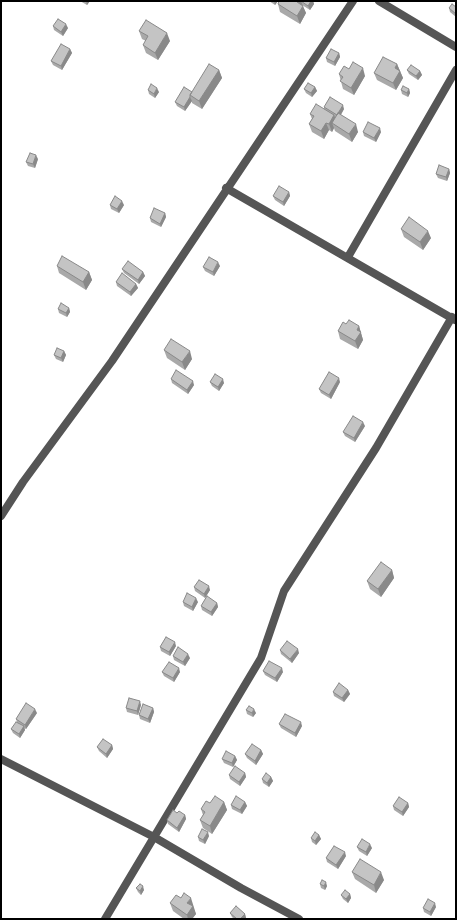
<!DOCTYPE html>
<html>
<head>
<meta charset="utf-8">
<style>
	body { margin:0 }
	#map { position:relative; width:457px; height:920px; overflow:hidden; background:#fff; font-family:"Source Sans 3",sans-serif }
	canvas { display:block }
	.frame { position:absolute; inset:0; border:2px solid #000; pointer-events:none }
</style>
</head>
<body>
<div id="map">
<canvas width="457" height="920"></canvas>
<div class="frame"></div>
</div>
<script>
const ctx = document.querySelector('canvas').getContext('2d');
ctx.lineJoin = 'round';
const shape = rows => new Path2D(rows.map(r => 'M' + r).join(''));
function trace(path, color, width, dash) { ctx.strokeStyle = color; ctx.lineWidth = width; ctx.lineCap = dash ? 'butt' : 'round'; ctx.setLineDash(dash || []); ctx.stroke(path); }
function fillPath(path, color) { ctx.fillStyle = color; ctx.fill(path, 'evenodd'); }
const street = shape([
	[379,1,456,47],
	[226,188,455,320],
	[348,257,456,70],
	[1,516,23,482,112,361,353,1],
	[1,759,154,837,241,888,299,919],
	[105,919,261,658,284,591,376,448,452,317]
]);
const wall = shape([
	[80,1,90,1,87,5],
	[269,1,278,1,275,5],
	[279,1,313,1,314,4,310,10,302,5,306,13,300,24,280,12,278,4],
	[456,7,456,17,450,12,449,8],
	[53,26,68,28,63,36,54,30],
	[139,31,170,41,158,60,146,53,143,45,146,41,142,39],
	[70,49,72,53,62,70,53,65,51,61],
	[339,53,340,57,335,66,327,62,326,58],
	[397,64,403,78,396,90,377,80,374,73],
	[349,69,365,76,354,95,343,89,339,74],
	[219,70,222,78,202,109,192,103,192,101,185,111,177,106,175,102,192,92],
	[407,70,420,71,422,75,418,80,409,74],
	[315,87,317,91,312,97,306,93,304,89],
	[409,89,410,93,408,97,402,94,401,90],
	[148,90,159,92,155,98,149,94],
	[324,107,344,109,341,115,358,132,352,142,335,131,334,128,332,132,329,130,324,139,312,132,309,124,312,119,310,114,324,109],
	[363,132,381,132,376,142,364,136],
	[38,159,35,168,28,166,26,162],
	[449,169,450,173,447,181,438,178,436,174],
	[289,192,290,196,284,206,275,200,273,196],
	[110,205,124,205,119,213,111,209],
	[165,213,166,217,161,227,151,222,150,218],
	[401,229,431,238,423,250,404,237],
	[57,266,89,272,92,280,86,290,59,273],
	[220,266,214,276,205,271,203,267],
	[122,269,143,272,145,276,139,284,124,273],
	[116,282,136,284,138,288,131,296,117,286],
	[69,308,70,312,67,317,59,313,58,309],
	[346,324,359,326,363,340,358,349,340,339,338,331],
	[164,350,192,359,185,370,167,358],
	[64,351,66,355,63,362,56,359,54,355],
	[171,379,194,385,188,394,172,383],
	[210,382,224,383,219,391,212,386],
	[340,382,331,399,321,393,319,389],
	[365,426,355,442,345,436,343,432],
	[392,570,394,578,381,597,370,589,367,581],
	[194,587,210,590,205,598,195,591],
	[183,602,198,602,193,611,184,606],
	[217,603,218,607,212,616,202,610,201,606],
	[176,646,170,656,161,651,160,647],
	[280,650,299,653,292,663,281,654],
	[173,656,190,658,185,666,174,660],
	[263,671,283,672,277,682,265,675],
	[162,672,180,672,174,682,164,676],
	[348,690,350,694,344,702,334,696,333,692],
	[141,705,138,715,127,712,126,708],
	[153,708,154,712,150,723,140,719,139,715],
	[246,710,256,713,253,717,247,714],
	[37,713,26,729,24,728,25,730,20,738,13,733,11,729,17,722,16,719],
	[279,724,302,726,296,737,281,728],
	[112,745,113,749,107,758,99,751,97,747],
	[261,750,263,754,256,765,247,758,245,754],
	[235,756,237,760,233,767,224,763,222,759],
	[245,773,246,777,240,786,230,779,229,775],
	[271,777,273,781,269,787,263,783,262,779],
	[224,802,227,810,212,834,203,828,200,820,203,815,201,809,210,803],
	[245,802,247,806,242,814,232,809,231,805],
	[408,803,409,807,403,816,394,810,393,806],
	[177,813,185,815,186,819,179,832,168,824,167,820],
	[319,835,321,839,316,845,312,842,311,838],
	[209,836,205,844,199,841,198,837],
	[357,847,372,848,367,856,359,851],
	[346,856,338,869,327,862,326,858],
	[352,872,384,880,376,893,355,879],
	[320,884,327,886,325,890,321,888],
	[136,888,144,890,141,895,138,892],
	[350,894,351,898,348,903,343,899,341,895],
	[170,903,193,906,193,907,196,914,192,919,184,919,173,911],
	[436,907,431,916,424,912,423,908],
	[230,913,245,914,246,918,246,919,234,919,232,917]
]);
const shadedWall = shape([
	[86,1,90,1,87,5],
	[274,1,278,1,275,5],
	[298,1,301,1,303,6,297,2],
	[311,1,313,1,314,4,310,10,308,6],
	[303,6,306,13,300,24,297,16],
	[66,24,68,28,63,36,61,32],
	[167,33,170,41,158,60,155,53],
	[70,49,72,53,62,70,61,66],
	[339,53,340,57,335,66,334,62],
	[397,64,403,78,396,90,393,83,395,68],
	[363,68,365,76,354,95,351,88],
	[219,70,222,78,202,109,199,101],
	[420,71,422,75,418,80,416,76],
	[315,87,317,91,312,97,311,93],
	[157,88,159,92,155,98,154,94],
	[409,89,410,93,408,97,407,93],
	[190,97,192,101,185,111,184,107],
	[343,105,344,109,338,119,337,115],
	[334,115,337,122,332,123,334,128,332,132,329,124],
	[326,123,329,130,324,139,321,131],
	[356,124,358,132,352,142,349,134],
	[380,128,381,132,376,142,374,138],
	[36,155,38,159,35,168,33,164],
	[449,169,450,173,447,181,446,177],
	[289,192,290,196,284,206,283,202],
	[122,201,124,205,119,213,117,209],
	[165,213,166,217,161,227,160,224],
	[428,231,431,238,423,250,420,242],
	[218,262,220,266,214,276,213,272],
	[89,272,92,280,86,290,83,282],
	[143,272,145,276,139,284,138,280],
	[136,284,138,288,131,296,130,292],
	[69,308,70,312,67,317,66,313],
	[359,326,363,340,358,349,355,341,357,330],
	[64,351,66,355,63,362,61,358],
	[190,351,192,359,185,370,182,362],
	[339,378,340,382,331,399,329,395],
	[223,379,224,383,219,391,218,387],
	[193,381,194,385,188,394,187,390],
	[363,422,365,426,355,442,354,438],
	[392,570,394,578,381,597,378,589],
	[209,586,210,590,205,598,204,594],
	[196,598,198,602,193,611,192,607],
	[217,603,218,607,212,616,211,612],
	[175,642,176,646,170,656,169,652],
	[298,649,299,653,292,663,290,659],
	[188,654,190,658,185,666,183,662],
	[179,668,180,672,174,682,173,678],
	[282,668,283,672,277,682,275,678],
	[348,690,350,694,344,702,342,698],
	[140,701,141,705,138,715,137,711],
	[153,708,154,712,150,723,148,719],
	[35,709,37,713,26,729,25,725],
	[254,709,256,713,253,717,252,713],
	[301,722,302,726,296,737,295,733],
	[24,726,25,730,20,738,19,734],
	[112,745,113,749,107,758,106,754],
	[261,750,263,754,256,765,255,761],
	[235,756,237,760,233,767,232,763],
	[245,773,246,777,240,786,239,782],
	[271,777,273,781,269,787,267,783],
	[224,802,227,810,212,834,210,826],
	[245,802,247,806,242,814,240,810],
	[408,803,409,807,403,816,402,812],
	[185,815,186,819,179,832,177,828],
	[208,832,209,836,205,844,203,840],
	[319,835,321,839,316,845,315,841],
	[370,844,372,848,367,856,366,852],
	[345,852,346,856,338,869,336,865],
	[381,872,384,880,376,893,374,885],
	[326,882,327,886,325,890,324,886],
	[143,886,144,890,141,895,140,891],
	[350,894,351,898,348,903,346,899],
	[191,898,196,914,192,919,188,919,187,915,187,903],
	[435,903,436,907,431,916,430,912],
	[245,914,246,918,246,919,240,919]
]);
const building = shape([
	[279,1,298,1,297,2,303,6,297,16,278,4,279,1],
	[301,1,311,1,308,6,301,1],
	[452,4,456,7,456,14,449,8,452,4],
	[58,19,66,24,61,32,53,26,58,19],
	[146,20,167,33,155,53,143,45,148,36,139,31,146,20],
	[61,44,70,49,61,66,51,61,61,44],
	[331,49,339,53,334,62,326,58,331,49],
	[383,57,397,64,395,68,400,71,393,83,374,73,383,57],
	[353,62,363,68,351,88,340,81,343,77,339,74,344,66,349,69,353,62],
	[209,64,219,70,199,101,190,95,209,64],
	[411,65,420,71,416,76,407,70,411,65],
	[308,83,315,87,311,93,304,89,308,83],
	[151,84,157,88,154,94,148,90,151,84],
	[403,86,409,89,407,93,401,90,403,86],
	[184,87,192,92,190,95,190,97,184,107,175,102,184,87],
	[330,97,343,105,337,115,324,107,330,97],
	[316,104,334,115,329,124,326,123,321,131,309,124,314,116,310,114,316,104],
	[338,113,356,124,349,134,332,123,338,113],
	[368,122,380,128,374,138,363,132,368,122],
	[30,153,36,155,33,164,26,162,30,153],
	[439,165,449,169,446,177,436,174,439,165],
	[279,186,289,192,283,202,273,196,279,186],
	[115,196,122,201,117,209,110,205,115,196],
	[154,208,165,213,160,224,150,218,154,208],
	[409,217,428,231,420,242,401,229,409,217],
	[62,256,89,272,83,282,57,266,62,256],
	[209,257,218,262,213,272,203,267,209,257],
	[128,261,143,272,138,280,122,269,128,261],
	[122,273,136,284,130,292,116,282,122,273],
	[61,303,69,308,66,313,58,309,61,303],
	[349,320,359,326,357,330,361,332,355,341,338,331,343,322,346,324,349,320],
	[171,339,190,351,182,362,164,350,171,339],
	[57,348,64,351,61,358,54,355,57,348],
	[176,370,193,381,187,390,171,379,176,370],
	[329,372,339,378,329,395,319,389,329,372],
	[215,374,223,379,218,387,210,382,215,374],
	[353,416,363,422,354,438,343,432,353,416],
	[381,562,392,570,378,589,367,581,381,562],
	[199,580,209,586,204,594,194,587,199,580],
	[187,593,196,598,192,607,183,602,187,593],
	[207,596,217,603,211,612,201,606,207,596],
	[166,637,175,642,169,652,160,647,166,637],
	[287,641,298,649,290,659,280,650,287,641],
	[178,647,188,654,183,662,173,656,178,647],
	[269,661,282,668,275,678,263,671,269,661],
	[169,662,179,668,173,678,162,672,169,662],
	[339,683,348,690,342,698,333,692,339,683],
	[129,698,140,701,137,711,126,708,129,698],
	[26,703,35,709,25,725,16,719,26,703],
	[143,704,153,708,148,719,139,715,143,704],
	[249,706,254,709,252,713,246,710,249,706],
	[285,714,301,722,295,733,279,724,285,714],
	[16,722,24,726,19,734,11,729,16,722],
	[103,739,112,745,106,754,97,747,103,739],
	[252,744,261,750,255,761,245,754,252,744],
	[226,751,235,756,232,763,222,759,226,751],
	[235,766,245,773,239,782,229,775,235,766],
	[266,773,271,777,267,783,262,779,266,773],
	[215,796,224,802,210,826,200,820,205,812,201,809,206,801,210,803,215,796],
	[236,796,245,802,240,810,231,805,236,796],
	[399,797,408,803,402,812,393,806,399,797],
	[173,810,177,813,179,811,185,815,177,828,167,820,173,810],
	[202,829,208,832,203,840,198,837,202,829],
	[315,832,319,835,315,841,311,838,315,832],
	[362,839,370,844,366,852,357,847,362,839],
	[334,846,345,852,336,865,326,858,334,846],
	[360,859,381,872,374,885,352,872,360,859],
	[322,880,326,882,324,886,320,884,322,880],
	[140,884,143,886,140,891,136,888,140,884],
	[345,890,350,894,346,899,341,895,345,890],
	[184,893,191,898,187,903,193,906,187,915,170,903,176,895,181,898,184,893],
	[428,899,435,903,430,912,423,908,428,899],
	[236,906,245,914,240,919,237,919,230,913,236,906]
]);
trace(street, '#555', 8);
fillPath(wall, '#a9a9a9');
fillPath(shadedWall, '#898989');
fillPath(building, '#c4c4c4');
trace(building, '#898989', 1);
</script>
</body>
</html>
